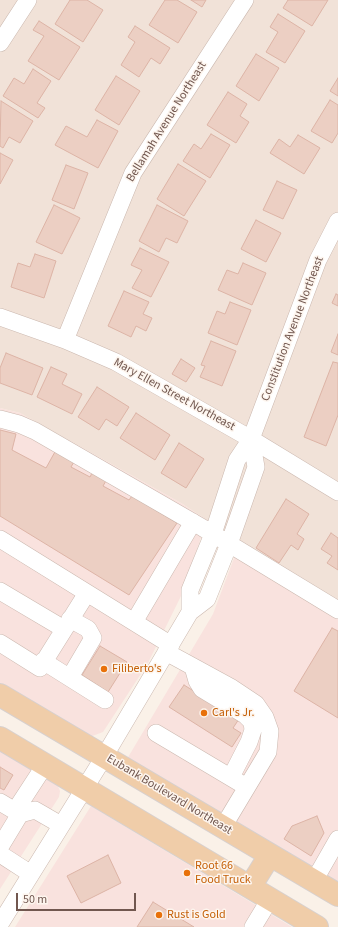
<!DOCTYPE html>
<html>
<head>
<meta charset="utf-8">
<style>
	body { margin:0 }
	#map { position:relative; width:338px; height:927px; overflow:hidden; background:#faf1e8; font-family:"Source Sans 3",sans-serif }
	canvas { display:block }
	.scale { position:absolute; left:16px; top:893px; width:120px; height:18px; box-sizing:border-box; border:2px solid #71574f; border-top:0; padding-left:5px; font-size:12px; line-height:14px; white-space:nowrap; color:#71574f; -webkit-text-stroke:3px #fdf5ee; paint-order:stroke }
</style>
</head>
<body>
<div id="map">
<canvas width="338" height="927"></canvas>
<div class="scale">50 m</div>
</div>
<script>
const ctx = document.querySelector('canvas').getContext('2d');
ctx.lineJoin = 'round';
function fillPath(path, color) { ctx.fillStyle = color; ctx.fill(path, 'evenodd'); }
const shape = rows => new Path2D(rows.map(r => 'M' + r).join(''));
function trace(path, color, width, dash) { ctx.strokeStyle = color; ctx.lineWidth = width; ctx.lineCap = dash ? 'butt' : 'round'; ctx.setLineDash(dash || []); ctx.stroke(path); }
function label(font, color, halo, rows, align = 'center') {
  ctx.font = font + ' "Source Sans 3",sans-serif'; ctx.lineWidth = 3; ctx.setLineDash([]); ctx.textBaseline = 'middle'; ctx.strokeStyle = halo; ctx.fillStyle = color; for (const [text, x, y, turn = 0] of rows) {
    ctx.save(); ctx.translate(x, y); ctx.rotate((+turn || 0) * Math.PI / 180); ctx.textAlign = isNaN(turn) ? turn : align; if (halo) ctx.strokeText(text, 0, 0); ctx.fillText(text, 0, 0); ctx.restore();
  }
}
const residential = shape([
	[0,0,338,0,338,600,264,558,181,503,20,413,0,408]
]);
const commercial = shape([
	[0,408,20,413,181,503,207,520,181,596,148,663,103,732,87,738,0,686],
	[240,542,338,600,338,885,127,759,213,614],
	[0,751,57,784,60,791,59,797,0,889],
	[91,806,292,927,15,927]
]);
const building = shape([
	[70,0,87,0,103,10,83,42,55,24,70,0],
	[165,0,177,0,197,12,178,43,149,25,165,0],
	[191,0,206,0,202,7,191,0],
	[288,0,328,0,312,26,283,8,288,0],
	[278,14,305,31,285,63,266,52,278,32,270,27,278,14],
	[39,21,80,47,59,80,28,61,44,36,33,30,39,21],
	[135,26,170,48,160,64,151,58,139,77,121,65,135,42,128,37,135,26],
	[256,54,279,68,259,101,236,86,256,54],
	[33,69,51,81,37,103,45,108,38,118,3,96,14,78,24,84,33,69],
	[116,76,140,91,119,125,95,110,116,76],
	[338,78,338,96,330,91,338,78],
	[228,92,247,104,240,116,249,122,236,143,207,125,228,92],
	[330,100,338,105,338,133,332,143,311,131,330,100],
	[1,101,33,121,20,143,9,137,3,148,0,146,1,101],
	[97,120,118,131,98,168,55,145,66,126,87,137,97,120],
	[211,134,230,145,210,178,183,161,194,144,201,149,211,134],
	[298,135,320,148,304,174,270,153,279,139,290,147,298,135],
	[0,153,13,160,0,184,0,153],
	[178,164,206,181,184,216,157,199,178,164],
	[66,165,88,173,74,209,52,200,66,165],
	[277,181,297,190,283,219,263,210,277,181],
	[54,205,80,218,62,254,36,242,54,205],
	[157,205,188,221,177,243,166,238,159,252,139,241,157,205],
	[256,220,281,233,266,262,241,249,256,220],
	[140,248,169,262,151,297,132,288,142,270,131,265,140,248],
	[35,254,56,261,44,298,11,287,18,263,30,267,35,254],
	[243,263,266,273,252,305,218,290,227,270,238,274,243,263],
	[124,291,149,302,143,314,152,318,146,331,136,326,131,337,108,326,124,291],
	[336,294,338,295,338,306,332,303,336,294],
	[230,302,251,310,237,345,208,333,217,311,225,314,230,302],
	[338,334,338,355,331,352,338,334],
	[211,341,236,351,222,386,200,377,205,366,201,365,211,341],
	[6,353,43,368,32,395,0,383,0,368,6,353],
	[181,359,195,368,186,382,172,374,181,359],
	[333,362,338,363,338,415,326,446,304,437,333,362],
	[51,367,67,374,62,384,82,394,72,414,37,397,51,367],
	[97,387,129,407,117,426,106,419,99,430,78,417,97,387],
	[136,413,170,435,155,460,120,438,136,413],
	[0,430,16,434,12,450,46,468,56,450,75,460,71,467,90,477,93,471,107,479,103,486,129,500,132,496,177,523,129,595,0,516,0,430],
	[179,443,204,459,186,488,161,473,179,443],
	[286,499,309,514,297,534,304,539,298,550,291,545,279,563,256,548,286,499],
	[331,533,338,538,338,570,327,563,332,556,321,549,331,533],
	[332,628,338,631,338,718,294,691,332,628],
	[100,646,127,662,108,692,82,675,100,646],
	[184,685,239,719,233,728,241,733,232,747,169,707,184,685],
	[0,767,13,775,4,790,0,788,0,767],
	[317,816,324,833,311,856,284,839,292,826,317,816],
	[108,855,121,883,81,903,67,876,108,855],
	[153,902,194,927,137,927,153,902]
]);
const minor = shape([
	[0,43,28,0],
	[0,317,65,340,116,362,251,439,338,492],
	[65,340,133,173,245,0],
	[0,419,19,424,35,431,203,528,338,610],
	[0,539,171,645],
	[0,591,64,629],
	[190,612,190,590,213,534,237,460,251,439,318,260,338,221],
	[134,622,193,522],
	[0,643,40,668,87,593],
	[166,652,232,688,256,704,265,717,270,731,268,752,223,827],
	[43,661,105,700],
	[193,667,197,681,202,689,245,715,252,722,253,730,249,742,231,777],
	[70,677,93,638,88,629,70,619],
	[156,733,240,783],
	[0,802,20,814,0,847],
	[15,811,45,765],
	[20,814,35,810,61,825],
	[0,854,31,874],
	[314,881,338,839],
	[0,924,104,757,190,612,207,599,229,544,256,467,251,439],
	[253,927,270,899]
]);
const major = shape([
	[0,695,338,895],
	[0,738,317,927],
	[250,887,270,855]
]);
const markers = [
	[104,669,4,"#e8710a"],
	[204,713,4,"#e8710a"],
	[187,873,4,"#e8710a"],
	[159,915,4,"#e8710a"]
];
const streetNames = [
	["Bellamah Avenue Northeast",167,122,-58],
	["Constitution Avenue Northeast",293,329,-69],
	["Mary Ellen Street Northeast",174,395,29],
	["Eubank Boulevard Northeast",169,795,31]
];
const foodNames = [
	["Filiberto's",112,669],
	["Carl's Jr.",212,713],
	["Root 66",195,866],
	["Food Truck",195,880],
	["Rust is Gold",167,915]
];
fillPath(residential, '#f1e2d8');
fillPath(commercial, '#f9e2de');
fillPath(building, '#eccfc3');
trace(building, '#ddb4a6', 1);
trace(minor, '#cbb8af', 18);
trace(major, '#d7d0ce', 24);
trace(minor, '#fff', 17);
trace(major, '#f0cda9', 22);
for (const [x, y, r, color] of markers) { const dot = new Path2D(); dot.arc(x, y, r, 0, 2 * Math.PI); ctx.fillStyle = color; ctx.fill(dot); trace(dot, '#fdf5ee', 1.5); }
label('12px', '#71574f', '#fdf5ee', streetNames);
label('12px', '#c56008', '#fdf5ee', foodNames, 'left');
</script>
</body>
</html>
